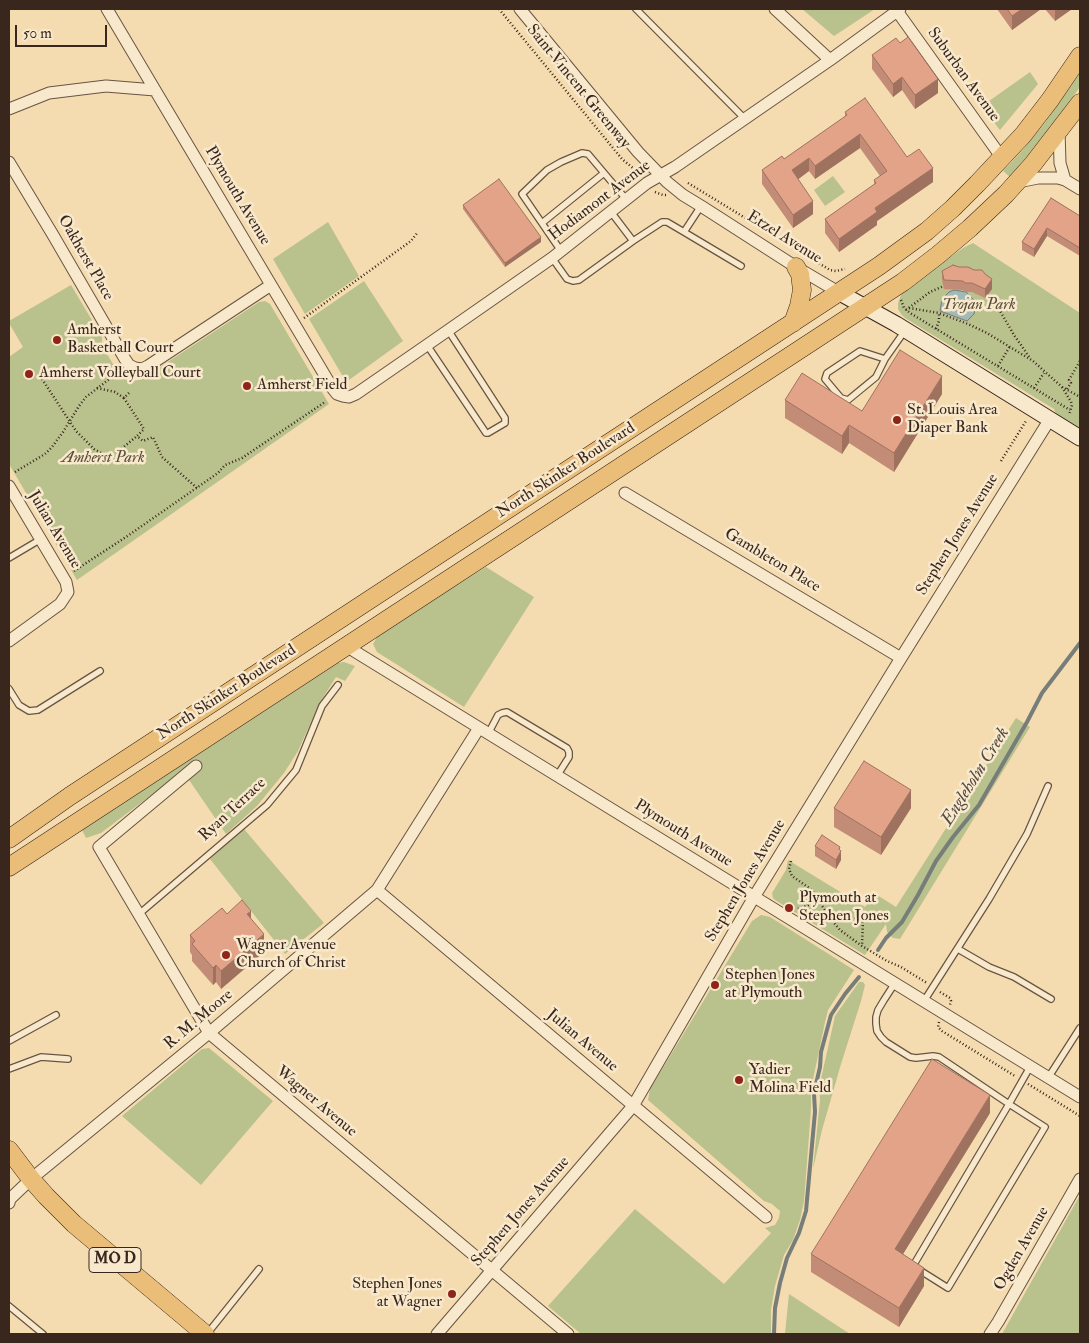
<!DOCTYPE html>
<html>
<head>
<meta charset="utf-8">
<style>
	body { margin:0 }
	#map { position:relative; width:1089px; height:1343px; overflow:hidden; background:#f4dcb0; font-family:"IM FELL Double Pica",serif }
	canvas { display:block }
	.frame { position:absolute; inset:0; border:10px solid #39261d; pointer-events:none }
	.scale { position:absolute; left:15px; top:25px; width:92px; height:22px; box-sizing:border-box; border:2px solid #39261d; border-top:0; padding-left:6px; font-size:15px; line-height:18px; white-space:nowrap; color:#39261d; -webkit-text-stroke:4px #f8e8cc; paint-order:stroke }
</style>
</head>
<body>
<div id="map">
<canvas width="1089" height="1343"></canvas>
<div class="frame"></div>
<div class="scale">50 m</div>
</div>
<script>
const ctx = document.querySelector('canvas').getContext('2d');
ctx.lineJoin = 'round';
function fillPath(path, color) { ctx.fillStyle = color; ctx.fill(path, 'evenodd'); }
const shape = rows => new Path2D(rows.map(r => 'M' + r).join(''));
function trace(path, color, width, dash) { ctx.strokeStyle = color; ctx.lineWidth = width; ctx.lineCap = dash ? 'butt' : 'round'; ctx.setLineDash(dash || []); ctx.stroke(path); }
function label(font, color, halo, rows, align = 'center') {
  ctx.font = font + ' "IM FELL Double Pica",serif'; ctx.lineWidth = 5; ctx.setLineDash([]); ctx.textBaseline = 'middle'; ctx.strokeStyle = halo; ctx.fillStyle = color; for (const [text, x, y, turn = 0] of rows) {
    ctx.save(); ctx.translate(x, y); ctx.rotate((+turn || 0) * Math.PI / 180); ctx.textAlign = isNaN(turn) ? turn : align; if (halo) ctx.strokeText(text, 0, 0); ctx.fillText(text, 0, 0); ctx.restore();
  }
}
const green = shape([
	[802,9,875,9,834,36],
	[1030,72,1038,84,1000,130,999,129,982,106],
	[1080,73,1080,87,1050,128,1010,177,1003,171,1022,151,1044,124],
	[833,176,845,192,825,206,814,190],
	[328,222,359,276,305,314,273,259],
	[973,243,1080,313,1080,429,1056,414,1054,409,905,318,901,314,898,309,898,303,901,295,904,291,963,248],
	[364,281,403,341,349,380,345,380,309,319],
	[71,285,102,337,102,346,118,372,126,379,132,381,139,380,145,377,259,302,265,301,270,304,329,404,77,580,9,464,9,357,23,347,9,323,9,321],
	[486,567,534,597,464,707,377,652,373,644,377,637,385,630],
	[344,662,355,666,345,681,336,677,319,704,298,751,284,773,257,806,226,834,183,771,101,833,86,838,82,830,338,663],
	[1016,718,1030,727,900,939,893,938,887,932,886,924,865,955,775,900,773,898,772,893,786,870,788,860,865,907,874,893,896,907],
	[244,829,324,923,285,954,210,859],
	[761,915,770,917,854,970,828,1010,825,1022,811,1089,811,1109,804,1201,800,1220,793,1240,784,1255,775,1286,771,1310,771,1334,581,1334,548,1306,635,1209,724,1284,771,1233,765,1228,775,1225,779,1218,780,1211,772,1204,764,1201,648,1100,650,1089,752,921],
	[859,982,863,982,865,985,861,1001,841,1064,822,1130,813,1169,820,1100,819,1088,835,1016],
	[209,1048,273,1101,201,1185,122,1116,202,1049],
	[1080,1195,1080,1334,1002,1334],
	[789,1294,850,1334,785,1334]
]);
const water = shape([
	[954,290,966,292,974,300,975,309,974,314,967,321,940,311,942,299,949,292,954,290]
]);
const stream = shape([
	[878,950,886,938,902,922,918,895,936,861,953,837,979,805,1027,722,1042,693,1080,643],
	[774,1334,775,1308,780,1283,787,1258,799,1233,806,1211,815,1112,814,1093,820,1067,821,1052,831,1015,845,994,859,977]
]);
const path = shape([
	[499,9,622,159,640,174],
	[688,183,801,252],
	[655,192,663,195,666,195],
	[807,256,830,270,836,271,845,269],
	[985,293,996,304,1014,335,1030,358],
	[901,300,904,308,910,313,1070,410],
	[909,308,939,313,968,324,987,333,1033,361,1062,387,1080,397],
	[906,310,930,292,946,285],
	[304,318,411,241,418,232],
	[936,329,939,321,939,313],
	[998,366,1010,346],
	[45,368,43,369,48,376,42,379,76,431,94,449,105,455,109,456,114,455,137,436],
	[1062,387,1071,402,1072,405,1069,415],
	[97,388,115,392,124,398],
	[1034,388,1044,373],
	[1067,389,1071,383,1069,380,1080,361],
	[129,393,124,398,144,429,137,436,143,441,153,437,162,457,197,488],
	[1001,461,1026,421],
	[15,472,45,454,52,447,63,432,79,406,86,397,116,374],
	[74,571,126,537,218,473,225,465,242,458,325,402],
	[791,861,789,869,792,876,812,890,830,918,840,930,862,946,887,961,901,967,927,983],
	[798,909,819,901],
	[827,912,863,920,862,946],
	[940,992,950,998,951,1001,950,1005],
	[939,1022,938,1027,942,1031,1015,1076],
	[1028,1084,1080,1116]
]);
const lane = shape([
	[636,9,744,118],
	[611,212,633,241,662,222,667,222,684,232,701,206],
	[542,223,604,173],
	[684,232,741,266],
	[561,251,522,194,547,170,561,162,582,153,588,154,626,199],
	[552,258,567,279,573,281,579,280,633,241],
	[427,345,486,433,488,433,505,423,505,418,448,330],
	[885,359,860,351,827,373,825,379,841,398,848,400,876,377,885,359,904,332],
	[9,558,41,539],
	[9,689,19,705,29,711,38,710,100,671],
	[488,734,498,715,502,713,507,712,567,748,569,752,569,757,557,776],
	[139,914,267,805,296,770,322,706,338,685],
	[958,949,989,967,1014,977,1051,999],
	[895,983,884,1000,878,1010,876,1017,876,1024,877,1031,881,1037,886,1042,910,1057,916,1058,933,1056,939,1057,1009,1104,1045,1127,948,1288,913,1266,1009,1104,1030,1067],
	[924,1001,989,899,1027,834,1048,786],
	[9,1041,56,1015],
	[9,1069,41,1057,68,1059],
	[1048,1078,1080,1028],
	[9,1306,43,1334],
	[207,1334,259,1269]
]);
const street = shape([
	[107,9,155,90,333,389,337,394,343,396,349,397,356,394,427,345,552,258,647,183,675,167,830,60,900,9],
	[520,9,638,152,667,182,683,195,701,206,796,267,840,293],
	[775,9,830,60],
	[897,11,1002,158],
	[9,109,49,93,106,86,155,90],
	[1059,130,1060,163,1065,180],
	[9,162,53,235,125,359,129,365,135,368,142,369,148,366,271,285],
	[1018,182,1038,178,1058,178,1065,180,1080,189],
	[9,486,66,582,68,592,60,604,9,641],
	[625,493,901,658],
	[346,646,1080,1097],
	[196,766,99,847,209,1033,568,1334],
	[377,890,766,1217],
	[9,1203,10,1199,31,1179,209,1033,377,890,479,728],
	[437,1334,633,1106,754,897,901,658,1050,419],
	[990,1334,998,1322,1080,1179]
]);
const secondary = shape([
	[840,293,896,324,1080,438]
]);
const primary = shape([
	[793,323,799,306,802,290,800,274,796,267],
	[9,839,70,796,879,266,927,231,953,208,977,184,1023,135,1050,100,1080,56],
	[9,867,903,282,938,255,970,228,1006,194,1033,164,1080,103],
	[9,1150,31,1179,46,1196,74,1224,205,1334]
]);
const wall = shape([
	[997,9,1041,9,1012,30],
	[1045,9,1072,9,1055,21],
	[872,55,938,93,915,109,902,90,893,97,872,69],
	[845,112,907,157,933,182,877,221,877,225,839,252,825,233,825,219,874,185,874,180,880,176,860,148,815,179,809,171,798,179,813,214,793,228,762,184,762,170,784,159,845,117],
	[1051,198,1080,216,1080,256,1047,236,1034,257,1022,250,1022,242],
	[463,205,541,242,505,267,463,209],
	[959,267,992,289,985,298,972,292,965,292,963,290,944,289,942,280,942,271],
	[942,394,894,472,849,443,842,454,785,418,785,400,862,411],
	[834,808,911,808,881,855,834,827],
	[815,846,840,850,841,860,836,869,815,856],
	[227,914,251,920,264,952,221,989,216,982,213,985,192,961,192,955,190,952,190,935],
	[990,1113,903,1254,924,1286,899,1327,811,1272,811,1254]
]);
const shadedWall = shape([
	[1022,9,1041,9,1012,30,1012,16],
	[1055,9,1072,9,1055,21],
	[902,77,902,90,893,97,893,84],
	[938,79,938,93,915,109,915,95],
	[860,134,860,148,815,179,815,166],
	[809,158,809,171,792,184,792,170],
	[933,168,933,182,877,221,877,225,839,252,839,239,875,208],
	[813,201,813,214,793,228,793,215],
	[1047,228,1047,236,1034,257,1034,249],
	[541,237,541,242,505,267,505,263],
	[992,279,992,289,985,298,985,289],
	[942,376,942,394,894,472,894,453],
	[849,425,849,443,842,454,842,436],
	[911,790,911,808,881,855,881,837],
	[840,847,840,853,841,851,841,860,836,869,836,860,839,849],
	[251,911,251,928,247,914],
	[264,934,264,952,221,989,221,971],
	[216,965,216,982,213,985,213,968],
	[990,1095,990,1113,895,1267,895,1249],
	[924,1268,924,1286,899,1327,899,1308]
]);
const building = shape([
	[1007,9,1022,9,1012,16,1007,9],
	[908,37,938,79,915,95,902,77,893,84,872,55,896,38,900,43,908,37],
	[865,98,907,157,919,149,933,168,875,208,877,212,839,239,825,219,876,183,874,180,887,171,860,134,815,166,809,158,792,170,813,201,793,215,762,170,782,156,784,159,847,115,845,112,865,98],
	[499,179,541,237,505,263,463,205,499,179],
	[1051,198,1080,216,1080,248,1047,228,1034,249,1022,242,1051,198],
	[953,265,959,267,968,267,974,270,982,270,985,274,992,279,985,289,972,283,965,283,963,281,944,280,942,271,953,265],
	[900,350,942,376,894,453,849,425,842,436,785,400,802,373,862,411,900,350],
	[864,761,911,790,881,837,834,808,864,761],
	[822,835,840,847,839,849,841,851,836,860,815,846,822,835],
	[242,900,251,911,247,914,264,934,221,971,216,965,213,968,192,944,195,941,190,935,222,908,227,914,242,900],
	[932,1059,990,1095,895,1249,924,1268,899,1308,811,1254,932,1059]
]);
const markers = [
	[57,340,5,"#8f2418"],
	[29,374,5,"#8f2418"],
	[247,386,5,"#8f2418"],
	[897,420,5,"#8f2418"],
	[789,908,5,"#8f2418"],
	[226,955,5,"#8f2418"],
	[715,985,5,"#8f2418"],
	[739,1080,5,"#8f2418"],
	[452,1294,5,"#8f2418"]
];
const shields = [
	[115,1260,52]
];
const shieldNames = [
	["MO D",115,1260]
];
const streetNames = [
	["Suburban Avenue",963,75,54],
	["Saint Vincent Greenway",578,87,51],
	["Plymouth Avenue",237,196,59],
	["Hodiamont Avenue",600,201,-37],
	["Etzel Avenue",784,238,32],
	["Oakherst Place",85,258,60],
	["North Skinker Boulevard",566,471,-33],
	["Julian Avenue",54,530,59],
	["Stephen Jones Avenue",958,535,-58],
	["Gambleton Place",772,561,31],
	["North Skinker Boulevard",227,693,-33],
	["Ryan Terrace",233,810,-43],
	["Plymouth Avenue",683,834,32],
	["Stephen Jones Avenue",746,881,-59],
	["R. M. Moore",199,1020,-40],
	["Julian Avenue",582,1041,40],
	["Wagner Avenue",316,1102,40],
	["Stephen Jones Avenue",521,1212,-49],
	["Ogden Avenue",1022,1249,-60]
];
const parkNames = [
	["Trojan Park",979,306],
	["Amherst Park",103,459]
];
const poiNames = [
	["Amherst",67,331],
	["Basketball Court",67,349],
	["Amherst Volleyball Court",39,374],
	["Amherst Field",257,386],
	["St. Louis Area",907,411],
	["Diaper Bank",907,429],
	["Plymouth at",799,899],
	["Stephen Jones",799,917],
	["Wagner Avenue",236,946],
	["Church of Christ",236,964],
	["Stephen Jones",725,976],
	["at Plymouth",725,994],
	["Yadier",749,1071],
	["Molina Field",749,1089],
	["Stephen Jones",442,1285,"right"],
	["at Wagner",442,1303,"right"]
];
const waterNames = [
	["Engleholm Creek",976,777,-58]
];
fillPath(green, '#b9c18d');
fillPath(water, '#a1b9b7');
trace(water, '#777e79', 1);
trace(stream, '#777e79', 4);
trace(lane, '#685442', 8);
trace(street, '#685442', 13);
trace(secondary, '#39261d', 17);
trace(primary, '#39261d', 19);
trace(path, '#39261d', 2.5, [1, 2.5]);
trace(lane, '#f8e8cc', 5.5);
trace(street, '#f8e8cc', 11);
trace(secondary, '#f8e8cc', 15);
trace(primary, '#eabe78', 18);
fillPath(wall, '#c38c76');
fillPath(shadedWall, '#9f7260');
fillPath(building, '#e3a389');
trace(building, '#9f7260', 1);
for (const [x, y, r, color] of markers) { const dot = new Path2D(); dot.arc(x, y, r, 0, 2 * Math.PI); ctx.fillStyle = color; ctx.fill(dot); trace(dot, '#f8e8cc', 2); }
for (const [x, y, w] of shields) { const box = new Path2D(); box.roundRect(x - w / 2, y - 12.5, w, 25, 4); ctx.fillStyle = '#f8e8cc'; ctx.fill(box); trace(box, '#39261d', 1); }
label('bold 15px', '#39261d', null, shieldNames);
label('16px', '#39261d', '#f8e8cc', streetNames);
label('italic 16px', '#594d39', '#f8e8cc', parkNames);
label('16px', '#39261d', '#f8e8cc', poiNames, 'left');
label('italic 18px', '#534b44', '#f8e8cc', waterNames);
</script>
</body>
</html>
